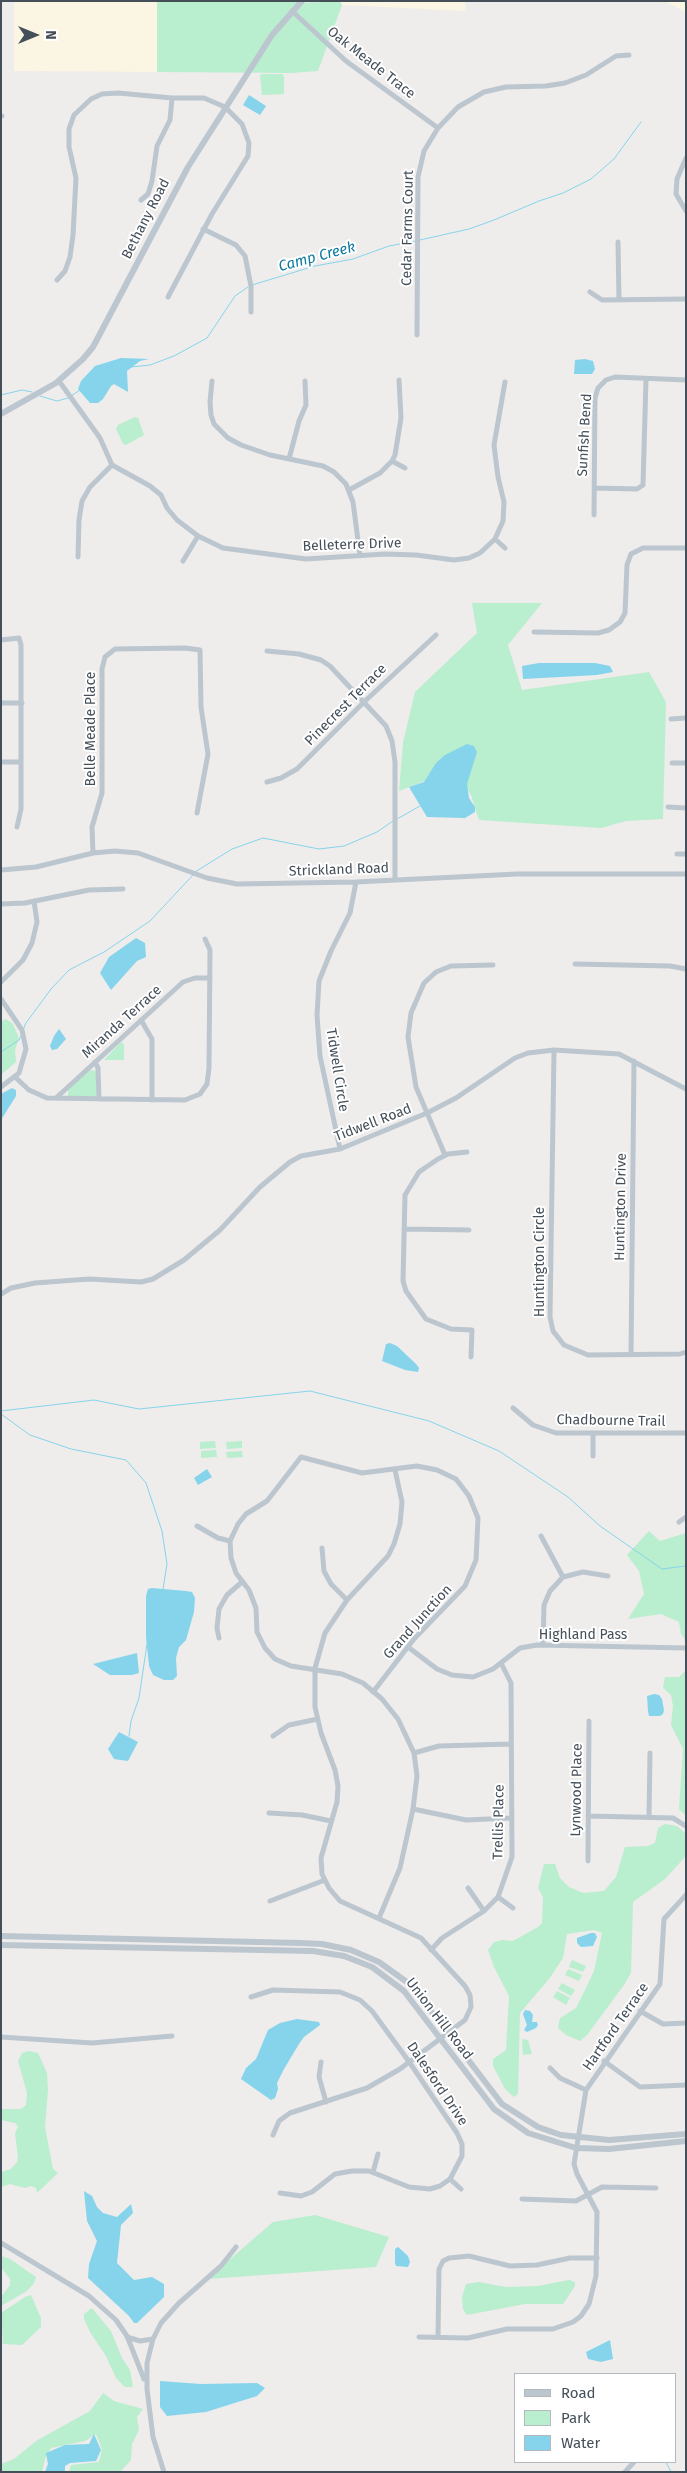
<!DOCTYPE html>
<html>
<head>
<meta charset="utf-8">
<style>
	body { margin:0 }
	#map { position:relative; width:687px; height:2473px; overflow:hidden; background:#efecec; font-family:"Fira Sans",sans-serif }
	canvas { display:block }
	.frame { position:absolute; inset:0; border:2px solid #444f59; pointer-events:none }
	.legend { position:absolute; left:514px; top:2373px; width:162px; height:90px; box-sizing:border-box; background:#fff; border:1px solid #b4b9bd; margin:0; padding:6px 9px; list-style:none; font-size:15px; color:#444f59 }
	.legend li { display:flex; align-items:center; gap:10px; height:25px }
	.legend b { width:25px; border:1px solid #b4b9bd }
	.north { position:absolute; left:10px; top:10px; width:50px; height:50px; -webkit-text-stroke:4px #fff; paint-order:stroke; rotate:90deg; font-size:14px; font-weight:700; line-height:20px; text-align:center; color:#444f59 }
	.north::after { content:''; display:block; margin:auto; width:18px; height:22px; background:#444f59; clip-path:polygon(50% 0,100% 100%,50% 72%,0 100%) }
</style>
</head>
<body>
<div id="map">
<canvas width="687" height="2473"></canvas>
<div class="frame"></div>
<ul class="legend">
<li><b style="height:6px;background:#bcc6cf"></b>Road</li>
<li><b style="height:14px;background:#b9eece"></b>Park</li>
<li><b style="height:14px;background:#85d4eb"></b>Water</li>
</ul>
<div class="north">N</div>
</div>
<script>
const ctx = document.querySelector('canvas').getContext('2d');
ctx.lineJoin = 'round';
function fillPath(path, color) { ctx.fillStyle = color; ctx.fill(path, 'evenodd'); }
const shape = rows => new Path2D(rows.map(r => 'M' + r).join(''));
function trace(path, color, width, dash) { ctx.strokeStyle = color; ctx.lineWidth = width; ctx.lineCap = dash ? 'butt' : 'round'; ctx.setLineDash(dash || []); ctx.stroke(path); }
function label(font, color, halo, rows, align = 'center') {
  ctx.font = font + ' "Fira Sans",sans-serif'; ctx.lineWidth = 4; ctx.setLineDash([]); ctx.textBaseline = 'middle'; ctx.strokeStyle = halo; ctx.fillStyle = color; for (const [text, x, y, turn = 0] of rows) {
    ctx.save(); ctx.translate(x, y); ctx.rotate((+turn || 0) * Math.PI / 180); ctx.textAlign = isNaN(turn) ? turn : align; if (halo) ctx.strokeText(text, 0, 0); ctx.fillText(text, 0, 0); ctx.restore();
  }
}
const commercial = shape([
	[14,1,157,1,157,72,14,71],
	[340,1,465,1,466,11,342,5],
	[664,1,686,1,686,12]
]);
const green = shape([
	[157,1,299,1,302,3,340,1,342,5,318,71,291,73,157,72],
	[263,74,282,74,284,76,284,94,262,95,260,75],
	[135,417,138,418,144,435,126,445,123,444,116,429,118,425],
	[472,603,542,603,508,645,522,690,649,672,666,702,663,819,626,821,601,828,479,820,471,795,459,776,432,778,399,791,403,743,415,692,477,633],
	[6,1019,13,1024,19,1038,15,1050,16,1062,1,1075,1,1021],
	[121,1042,124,1044,124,1060,104,1060],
	[90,1070,96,1071,97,1095,95,1097,68,1096,68,1089],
	[215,1441,216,1448,200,1449,200,1442],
	[242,1441,242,1448,227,1449,226,1442],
	[216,1450,217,1457,201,1458,201,1451],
	[242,1451,243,1457,227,1458,226,1452],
	[649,1531,660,1541,686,1533,686,1641,681,1634,679,1622,661,1614,628,1619,644,1594,639,1571,627,1555],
	[686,1670,686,1816,679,1809,683,1749,671,1725,673,1706,671,1695,663,1688,665,1677,679,1677],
	[665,1824,677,1826,686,1834,686,1856,665,1879,633,1902,631,1973,624,1985,587,2035,580,2041,566,2035,558,2028,560,2018,576,2008,584,1992,594,1971,602,1933,594,1930,567,1934,563,1958,549,1979,520,2013,518,2094,514,2097,505,2089,493,2066,493,2059,506,2050,509,1996,494,1967,488,1950,494,1942,503,1940,513,1941,538,1927,542,1923,543,1897,538,1888,544,1864,555,1864,560,1878,569,1887,583,1893,604,1891,616,1877,625,1847,648,1846,655,1843,658,1828],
	[572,1960,586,1966,583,1972,569,1967],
	[568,1969,582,1975,579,1981,565,1975],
	[562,1983,575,1990,571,1996,558,1989],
	[557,1991,570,1998,566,2005,553,1997],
	[522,2039,528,2040,532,2054,523,2055],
	[29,2051,38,2053,47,2073,48,2090,45,2127,53,2169,58,2173,37,2193,36,2188,31,2186,25,2188,10,2184,1,2187,1,2172,11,2169,17,2162,18,2157,15,2134,18,2126,15,2123,1,2120,1,2109,21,2109,26,2105,27,2093,18,2061,22,2053],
	[315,2215,389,2237,376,2267,207,2279,273,2222],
	[1,2256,10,2259,36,2277,34,2283,27,2291,1,2306,1,2297,10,2285,10,2279,1,2267],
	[569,2280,575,2282,575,2286,563,2304,525,2304,467,2315,463,2309,462,2297,466,2284,479,2282,506,2287,538,2286],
	[31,2295,41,2318,41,2327,22,2345,3,2344,1,2313,25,2297],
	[92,2308,111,2331,122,2358,130,2370,133,2387,125,2387,116,2378,106,2356,90,2332,84,2319,84,2314],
	[103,2393,114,2401,143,2409,137,2417,139,2430,132,2444,131,2460,120,2472,69,2472,71,2465,99,2462,102,2449,96,2434,85,2441,51,2448,45,2459,42,2472,1,2472,1,2464,14,2459,36,2441,90,2411]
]);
const water = shape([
	[249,95,266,106,260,115,243,105],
	[121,358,149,359,140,361,127,371,128,392,114,384,111,386,103,399,98,403,90,403,78,389,81,381,95,366],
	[585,359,593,361,595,369,592,374,574,374,575,360],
	[539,663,595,663,610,666,613,672,597,675,523,679,522,666],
	[467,744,474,746,477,752,467,784,469,798,475,807,475,812,465,818,427,817,409,787,424,782,436,763,445,755],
	[136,938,145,943,146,957,137,961,111,990,100,973,109,957],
	[59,1029,66,1039,57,1049,52,1050,50,1046,54,1036],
	[12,1088,16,1090,16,1096,1,1120,1,1094],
	[390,1343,397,1346,416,1364,419,1368,418,1372,405,1370,382,1361,386,1344],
	[207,1469,212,1477,198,1485,194,1478],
	[152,1588,186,1591,192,1592,195,1598,194,1612,186,1640,179,1647,176,1658,177,1676,173,1680,164,1680,153,1675,149,1666,146,1637,146,1596,148,1589],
	[137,1653,139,1673,132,1675,110,1675,93,1664],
	[654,1694,659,1695,662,1699,664,1710,663,1714,660,1716,649,1716,648,1711,647,1696],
	[119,1732,138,1742,128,1761,114,1759,108,1749],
	[591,1933,595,1933,597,1937,593,1946,581,1947,577,1943,577,1938],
	[525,2010,530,2011,533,2015,532,2022,537,2022,538,2025,536,2028,527,2032,524,2030,527,2025,523,2014],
	[297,2019,319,2022,320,2025,304,2037,299,2044,284,2069,277,2083,278,2089,275,2098,271,2100,241,2079,246,2068,256,2059,268,2030,280,2023],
	[84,2191,92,2196,97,2207,103,2213,117,2217,131,2204,133,2213,121,2225,117,2263,134,2280,152,2277,164,2284,164,2297,137,2323,134,2323,129,2316,88,2278,89,2264,97,2241,87,2221],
	[398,2247,408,2256,410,2262,408,2267,396,2266,395,2263,395,2249],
	[610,2340,613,2359,601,2362,588,2359,586,2352],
	[160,2381,201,2384,257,2383,265,2388,257,2396,206,2412,167,2416,160,2407],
	[94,2434,101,2450,96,2461,70,2463,65,2466,65,2472,45,2472,48,2464,46,2453,65,2445,89,2444]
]);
const stream = shape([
	[420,240,469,229,494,220,539,201,563,193,591,179,614,159,641,122],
	[252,285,315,266,353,259,389,246,416,241],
	[131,367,150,365,174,356,207,338,235,296,248,287],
	[1,395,22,390,32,392],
	[40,396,57,401,68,398],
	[71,396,80,390],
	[397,819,420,806],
	[195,872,232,849,263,838,319,849,344,846,377,832,393,821],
	[23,1030,26,1023,51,989,69,970,104,952,150,921,193,875],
	[1,1052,19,1040,21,1036],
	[1,1411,94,1400,139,1409,310,1391,429,1421,499,1451,568,1497,600,1526,662,1569,686,1566],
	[1,1414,30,1435,71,1449,126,1460,146,1483,162,1531,167,1564,163,1589],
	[129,1736,131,1721,139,1698,147,1644],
	[666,2462,671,2472]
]);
const minor = shape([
	[292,11,346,61,438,128],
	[1,116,2,116],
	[686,158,677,179,676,194,686,211],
	[141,200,148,194,152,181,157,146,170,120,172,98],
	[203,229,236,245,245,256,251,286,251,312],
	[618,242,619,300],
	[57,280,65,271,70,257,73,235,76,178,69,147,69,129,74,115,91,99,102,94,118,93,172,98,204,98,225,107,242,124,249,143,248,156,212,214,168,297],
	[590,292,602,300,686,299],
	[417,335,418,177,424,151,438,128,458,107,484,92,506,87,546,86,565,83,586,75,616,56,629,55],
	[59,381,100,438,112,465,150,486,161,495,167,508,177,520,198,536,223,548,306,559,385,554,416,555,454,560,469,558,480,553,495,539,503,521,504,502,498,477,494,445,505,382],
	[212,381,210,402,211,415,214,424,228,438,241,445,270,455,323,466,334,472,346,484,353,502,360,556],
	[289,459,299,421,306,405,305,381],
	[392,461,405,468],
	[594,488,637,489,643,485,646,379],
	[349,490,380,473,392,461,395,455,401,418,399,380],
	[594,515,595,398,598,388,606,380,615,377,686,380],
	[495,539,505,548],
	[78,557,79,520,82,501,90,487,112,465],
	[183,561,198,536],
	[534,632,598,633,609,630,620,622,625,613,627,565,631,554,643,548,686,548],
	[1,640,19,638,21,645,21,809,17,827],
	[267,651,299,654,321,660,330,666,386,726,392,741,395,762,395,879],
	[1,703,22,703],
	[671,719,686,718],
	[1,762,21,762],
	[672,763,686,763],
	[267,782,281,778,297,769,364,702,436,635],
	[668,807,686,808],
	[93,853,92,827,102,793,102,669,105,657,115,649,185,648,200,650,201,707,208,754,197,813],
	[677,854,686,854],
	[1,870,36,867,93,853,115,851,138,853,207,878,237,884,356,882,517,874,686,874],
	[1,904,25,903,89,890,123,889],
	[575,964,670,966,686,969],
	[1,982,23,960,32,943,37,922,34,901],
	[1,999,22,1030,26,1049,19,1073,1,1087],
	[141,1020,152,1039,152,1100],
	[554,1050,550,1317,553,1331,564,1345,588,1355,680,1354,686,1352],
	[95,1062,98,1068,99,1099],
	[15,1077,29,1090,47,1098,185,1100,200,1094,207,1084,209,1068,210,950,205,939],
	[56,1098,183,982,195,978,210,978],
	[340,1149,320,1056,317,1015,319,981,331,951,350,913,356,882],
	[467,1152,448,1154,438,1159,419,1172,405,1195,403,1281,406,1291,426,1319,451,1329,472,1330,471,1357],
	[445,1155,416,1087,408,1037,411,1013,424,983,436,972,451,966,493,965],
	[404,1229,469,1230],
	[1,1294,11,1288,35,1283,89,1279,141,1282,153,1279,184,1260,220,1230,260,1187,290,1162,301,1156,340,1149,427,1113,456,1098,515,1058,528,1053,554,1050,619,1054,686,1089],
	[631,1355,634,1061],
	[513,1408,533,1425,556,1433,686,1433],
	[593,1433,593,1456],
	[679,1522,686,1517],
	[197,1526,218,1538,230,1541],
	[541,1536,563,1577],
	[322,1548,324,1571,331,1584,347,1600],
	[219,1638,217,1628,219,1609,227,1595,242,1582],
	[543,1645,544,1605,550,1591,563,1577,583,1572,608,1576],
	[408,1647,437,1669,452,1675,473,1677,493,1669,520,1648,537,1645,686,1648],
	[373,1692,414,1639,465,1586,476,1560,478,1518,469,1496,456,1479,437,1470,417,1466,362,1473,301,1457,267,1501,246,1514,238,1524,230,1541,231,1558,236,1573,249,1590,256,1608,257,1632,265,1648,275,1659,291,1666,342,1674,363,1683,382,1699,398,1719,414,1753,417,1776,413,1809,400,1868,379,1918],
	[273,1736,289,1725,318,1719],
	[414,1753,439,1746,511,1744],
	[413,1809,466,1820,511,1818],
	[269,1813,302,1815,331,1821],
	[588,1816,673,1818,686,1826],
	[649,1816,650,1753],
	[588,1861,589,1721],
	[468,1888,484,1911],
	[498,1897,513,1908],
	[270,1901,325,1880],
	[431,1950,442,1938,484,1911,498,1897,512,1857,511,1683,501,1663],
	[251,1997,273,1990,340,1992,360,2000,372,2011,410,2063,457,2133,462,2144,462,2156,450,2179,440,2186,430,2189,409,2187,369,2171,352,2171,335,2174,312,2192,301,2196,280,2193],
	[640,2011,663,2024,686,2023],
	[1,2037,92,2043,172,2036],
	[604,2061,640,2087,686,2085],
	[321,2062,319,2077,326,2102],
	[550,2068,560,2078,586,2090],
	[273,2135,279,2121,290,2113,367,2088,400,2069,465,2020,471,2007,470,1995,465,1986,421,1938,340,1901,329,1888,322,1874,321,1858,337,1802,338,1786,335,1770,321,1733,315,1707,315,1668,325,1633,347,1600,388,1556,394,1544,400,1524,402,1502,395,1470],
	[373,2172,378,2154],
	[450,2179,461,2189],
	[522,2199,576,2201,602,2187,656,2188],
	[1,2243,89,2296,116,2320,127,2336,144,2379],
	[127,2337,140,2341,153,2339],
	[419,2337,468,2338,507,2329,553,2329,573,2322,581,2316,589,2304,596,2276,597,2212,577,2174,574,2164,586,2090,660,1984,664,1919,686,1895],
	[438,2337,439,2269,443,2261,449,2258,469,2256,510,2266,537,2265,570,2258,597,2258],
	[164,2472,153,2437,147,2389,147,2363,153,2339,161,2323,179,2303,221,2266,236,2247],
	[625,2472,634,2462]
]);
const tertiary = shape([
	[1,414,56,383,83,359,93,347,188,167,272,35,302,1],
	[1,1936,300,1943,322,1944,351,1950,379,1962,411,1985,502,2104,538,2127,561,2135,609,2140,686,2134],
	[1,1945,313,1951,344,1956,372,1967,404,1991,494,2109,528,2133,576,2148,609,2149,686,2141]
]);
const streetNames = [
	["Oak Meade Trace",371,63,38],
	["Bethany Road",146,219,-63],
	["Cedar Farms Court",408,228,-89],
	["Sunfish Bend",585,435,-87],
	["Belleterre Drive",352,545,-2],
	["Pinecrest Terrace",346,705,-45],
	["Belle Meade Place",91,729,-90],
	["Strickland Road",339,870,-2],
	["Miranda Terrace",122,1022,-42],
	["Tidwell Circle",337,1070,81],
	["Tidwell Road",373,1123,-21],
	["Huntington Drive",621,1207,-89],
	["Huntington Circle",540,1262,-90],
	["Chadbourne Trail",611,1421,1],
	["Grand Junction",418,1622,-48],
	["Highland Pass",583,1635],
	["Lynwood Place",577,1790,-89],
	["Trellis Place",499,1822,-89],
	["Union Hill Road",439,2019,52],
	["Hartford Terrace",616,2027,-55],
	["Dalesford Drive",437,2084,56]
];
const waterNames = [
	["Camp Creek",317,257,-15]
];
fillPath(commercial, '#fbf5e3');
fillPath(green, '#b9eece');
fillPath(water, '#85d4eb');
trace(stream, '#85d4eb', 1);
trace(minor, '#bcc6cf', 5);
trace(tertiary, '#bcc6cf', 6);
label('14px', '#444f59', '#fff', streetNames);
label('italic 15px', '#0c7b9d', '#fff', waterNames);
</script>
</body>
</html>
